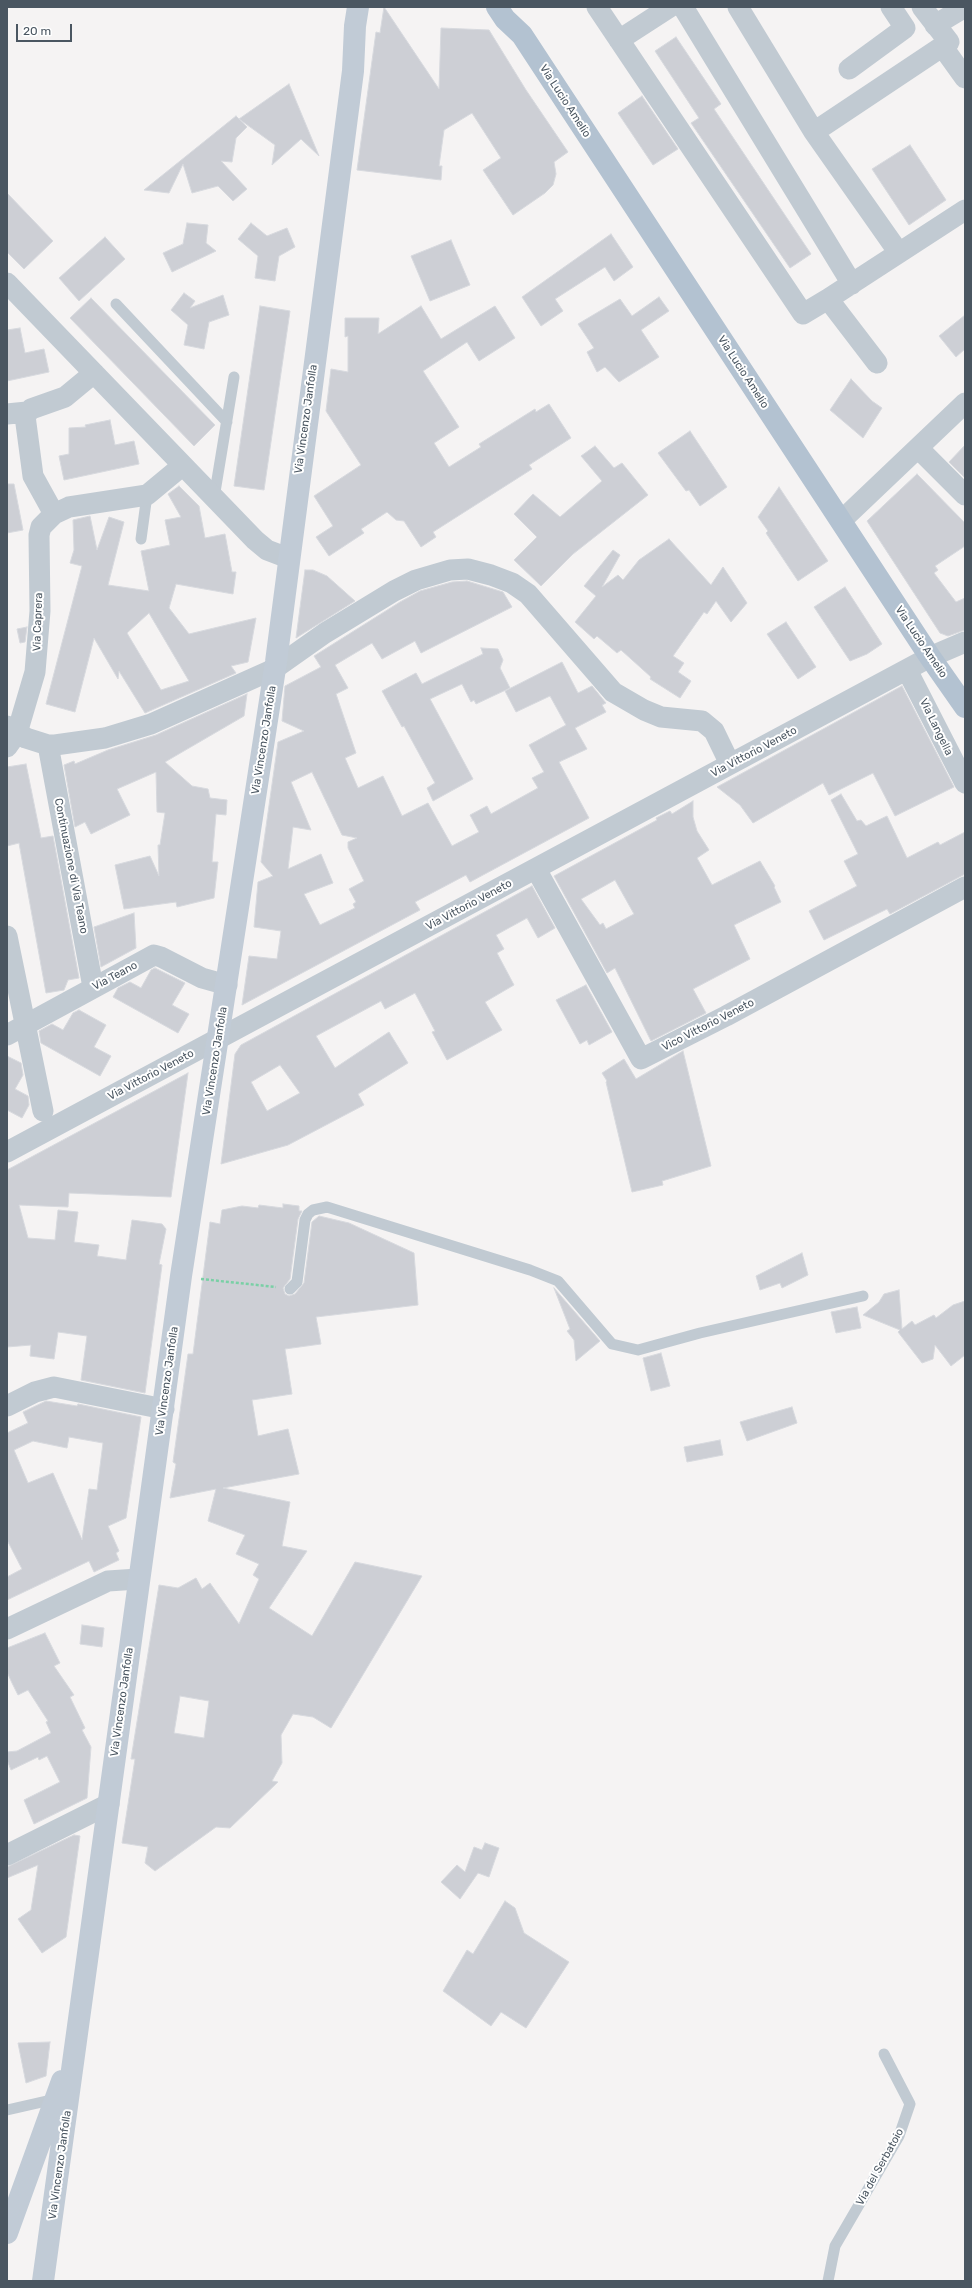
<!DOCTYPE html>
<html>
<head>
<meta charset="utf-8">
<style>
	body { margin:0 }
	#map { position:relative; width:972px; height:2288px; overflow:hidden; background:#f5f3f3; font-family:Rubik,sans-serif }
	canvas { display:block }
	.frame { position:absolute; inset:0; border:8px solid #4a5661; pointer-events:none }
	.scale { position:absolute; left:16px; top:24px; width:56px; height:18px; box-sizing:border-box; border:2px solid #4a5661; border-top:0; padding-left:5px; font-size:12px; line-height:14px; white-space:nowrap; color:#4a5661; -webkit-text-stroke:3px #fff; paint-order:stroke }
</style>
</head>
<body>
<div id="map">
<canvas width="972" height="2288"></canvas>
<div class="frame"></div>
<div class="scale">20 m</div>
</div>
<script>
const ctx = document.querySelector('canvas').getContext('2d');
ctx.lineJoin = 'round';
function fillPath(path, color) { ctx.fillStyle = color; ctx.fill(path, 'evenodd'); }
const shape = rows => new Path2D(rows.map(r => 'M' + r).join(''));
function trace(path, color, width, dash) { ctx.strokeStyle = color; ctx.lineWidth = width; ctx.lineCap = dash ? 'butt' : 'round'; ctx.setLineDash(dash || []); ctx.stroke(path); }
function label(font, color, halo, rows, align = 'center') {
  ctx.font = font + ' Rubik,sans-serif'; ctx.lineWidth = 4; ctx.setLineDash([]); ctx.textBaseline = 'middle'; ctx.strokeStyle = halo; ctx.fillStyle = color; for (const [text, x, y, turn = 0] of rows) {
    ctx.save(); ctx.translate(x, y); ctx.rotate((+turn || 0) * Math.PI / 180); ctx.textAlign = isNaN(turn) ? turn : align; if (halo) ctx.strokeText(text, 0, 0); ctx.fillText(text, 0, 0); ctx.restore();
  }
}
const building = shape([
	[384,7,439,89,441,28,489,30,526,90,568,152,554,162,556,174,553,185,545,193,513,215,483,170,501,158,472,113,444,130,439,166,442,166,441,180,357,170,376,32,380,33,384,7],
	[676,37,721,104,714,109,811,254,790,268,691,123,699,118,655,51,676,37],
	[289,84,319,156,301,139,272,165,275,145,239,119,289,84],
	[642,96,678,149,653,165,618,113,642,96],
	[236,116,247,127,236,138,232,162,221,161,247,189,233,201,218,186,192,193,183,164,169,193,144,190,236,116],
	[910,145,946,200,909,225,872,169,910,145],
	[7,193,53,241,24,269,7,252,7,193],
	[187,223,208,225,206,243,216,251,172,272,163,253,183,244,187,223],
	[251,223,267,236,287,228,295,247,279,256,275,281,255,278,258,256,238,239,251,223],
	[611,234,633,267,614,281,605,267,555,299,563,311,541,326,522,297,611,234],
	[105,237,125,259,79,301,59,278,105,237],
	[451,240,470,285,430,301,411,256,451,240],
	[184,293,195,301,190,308,223,295,229,315,209,322,204,349,184,345,188,325,171,310,184,293],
	[659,297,669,311,641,330,659,357,619,382,605,367,597,372,587,352,594,348,578,324,620,299,632,316,659,297],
	[91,298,215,425,194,446,70,318,91,298],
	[260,306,290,311,264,490,234,486,260,306],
	[421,306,441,339,495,306,515,338,479,361,467,342,423,371,459,427,434,443,449,467,481,447,479,444,535,409,536,412,549,404,571,438,529,465,532,469,433,532,436,537,421,547,404,521,396,520,387,512,361,529,364,533,329,556,316,537,333,526,314,496,361,465,326,411,331,369,348,372,348,336,345,337,345,318,379,318,378,334,421,306],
	[965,315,965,349,956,357,939,336,965,315],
	[20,328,25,353,44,349,49,372,7,381,7,330,20,328],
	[851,379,872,401,882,408,863,438,830,410,851,379],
	[110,420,115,445,134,441,139,464,64,480,59,456,69,454,69,428,86,427,85,425,110,420],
	[690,431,727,487,700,506,689,490,686,491,658,453,690,431],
	[965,445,965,478,949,462,965,445],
	[595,446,614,468,622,463,648,495,573,554,541,586,514,560,537,537,514,514,533,494,560,517,602,481,581,456,595,446],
	[917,474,965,523,965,546,935,566,938,570,934,573,956,602,965,598,965,630,948,636,940,633,867,521,917,474],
	[7,484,14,484,23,530,7,533,7,484],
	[179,486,199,506,205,538,225,534,232,572,236,572,233,594,176,584,169,608,189,634,256,618,248,662,231,666,236,673,145,713,119,671,118,679,94,638,75,712,46,704,82,566,70,563,74,550,73,520,90,516,97,550,109,517,124,522,108,585,149,591,141,551,170,545,165,520,181,517,168,494,179,486],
	[149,613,189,681,161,690,127,633,149,613],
	[779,487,828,561,798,581,766,533,768,531,758,517,779,487],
	[669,539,711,585,723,567,747,603,731,622,716,601,707,614,704,612,673,656,684,663,678,672,691,681,680,698,650,679,651,677,621,650,617,653,597,636,594,639,575,622,596,596,584,586,613,550,620,555,602,587,618,575,623,580,639,560,669,539],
	[305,570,313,570,327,576,355,601,296,638,305,570],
	[467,581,503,592,512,607,421,653,415,641,382,659,372,643,335,665,348,688,336,694,356,753,345,758,358,788,383,776,402,816,428,803,452,846,479,832,470,815,487,806,491,814,538,788,532,778,544,772,529,745,566,725,550,696,516,712,505,691,562,662,578,693,592,686,606,703,602,705,606,712,575,728,587,749,559,762,589,818,470,882,466,875,415,902,420,910,242,1005,249,956,277,959,281,931,254,927,258,882,273,876,261,862,278,742,304,731,282,721,285,686,321,667,314,656,400,602,420,591,452,582,467,581],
	[312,772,342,835,357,838,348,842,348,848,364,881,349,889,356,902,353,904,355,908,320,925,304,894,333,883,321,854,288,869,293,827,311,830,291,782,312,772],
	[845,587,882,644,867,654,850,661,814,607,845,587],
	[786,622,816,667,798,679,767,634,786,622],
	[27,627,25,642,20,643,17,629,27,627],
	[481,648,498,649,503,660,500,668,510,688,476,704,474,700,471,702,462,684,430,699,473,779,433,801,427,788,435,783,404,726,402,727,382,691,416,673,422,684,483,654,481,648],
	[902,686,954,787,895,816,873,773,829,795,823,783,753,823,740,805,717,787,902,686],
	[247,694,244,716,165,762,192,786,208,789,210,798,227,800,226,815,216,814,212,862,218,862,214,898,177,907,176,902,124,909,115,865,150,856,159,876,158,845,160,845,165,813,157,812,156,772,117,789,130,815,91,834,85,822,75,827,64,765,74,761,75,764,108,750,156,735,247,694],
	[26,764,41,838,53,836,79,978,68,980,64,990,46,993,19,843,7,846,7,767,26,764],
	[841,794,857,821,861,820,866,826,887,816,907,858,938,842,940,845,965,832,965,874,890,914,887,909,824,940,809,911,857,886,844,861,858,854,831,800,841,794],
	[693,801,693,817,697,831,709,850,697,858,712,885,760,861,775,886,774,887,781,902,734,925,750,959,693,989,706,1013,651,1041,615,968,607,973,554,876,657,820,656,818,670,811,672,814,693,801],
	[615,880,634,914,606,929,603,923,600,925,581,899,615,880],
	[532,886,555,928,538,938,527,918,496,935,504,949,497,953,514,985,485,1002,502,1030,447,1060,432,1032,435,1031,415,993,385,1009,381,1001,316,1036,335,1068,389,1032,408,1063,358,1094,364,1105,288,1145,221,1164,235,1054,241,1045,532,886],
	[280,1065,300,1093,267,1111,251,1082,280,1065],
	[134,913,136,948,101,967,94,927,134,913],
	[155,968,185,983,172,1005,189,1014,178,1033,113,997,118,988,130,982,141,988,151,970,155,968],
	[586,985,612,1032,589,1045,587,1040,580,1044,556,1000,586,985],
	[79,1010,106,1025,94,1047,111,1056,100,1076,41,1043,39,1031,52,1024,63,1030,73,1013,79,1010],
	[683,1051,711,1166,662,1181,663,1185,632,1192,606,1082,607,1081,602,1073,624,1059,636,1079,683,1051],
	[7,1056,21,1063,23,1075,15,1089,28,1096,29,1105,22,1118,7,1110,7,1056],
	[188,1073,171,1197,69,1193,68,1207,19,1205,28,1238,55,1240,58,1210,78,1212,74,1242,99,1245,97,1256,126,1260,132,1220,162,1224,166,1229,159,1264,162,1265,145,1393,81,1380,87,1336,58,1332,54,1359,30,1356,31,1345,7,1347,7,1170,188,1073],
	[283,1204,299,1206,299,1211,302,1211,298,1219,290,1279,283,1288,285,1294,289,1296,295,1294,304,1283,312,1222,319,1216,349,1223,414,1253,418,1305,316,1317,321,1344,285,1349,292,1394,252,1400,258,1436,288,1429,299,1474,223,1488,290,1502,282,1546,307,1551,269,1608,312,1636,355,1562,422,1576,331,1728,313,1717,293,1714,281,1735,282,1763,272,1781,278,1782,230,1828,216,1827,155,1871,145,1863,148,1847,122,1843,135,1759,131,1759,159,1585,178,1588,196,1578,202,1589,210,1583,239,1624,259,1579,253,1575,259,1564,236,1554,245,1535,208,1521,216,1489,170,1498,176,1464,173,1462,188,1354,193,1354,210,1222,220,1224,222,1210,242,1206,258,1208,259,1205,283,1208,283,1204],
	[180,1696,209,1701,204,1738,174,1733,180,1696],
	[802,1253,808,1275,782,1288,780,1283,760,1290,756,1276,802,1253],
	[554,1288,600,1341,576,1361,574,1340,567,1331,570,1329,554,1288],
	[899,1290,902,1329,912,1321,915,1325,934,1315,936,1318,953,1305,965,1301,965,1355,951,1366,935,1345,933,1359,922,1363,898,1332,900,1330,863,1315,879,1302,884,1294,899,1290],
	[857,1307,861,1328,836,1333,831,1312,857,1307],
	[661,1353,670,1386,651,1391,643,1358,661,1353],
	[46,1401,77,1406,78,1404,141,1417,126,1518,108,1526,119,1551,116,1553,119,1560,94,1572,89,1561,7,1600,7,1577,22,1569,7,1540,7,1433,28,1423,23,1412,46,1401],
	[69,1437,103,1443,97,1490,89,1489,82,1540,53,1473,28,1483,14,1450,33,1441,67,1448,69,1437],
	[792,1407,797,1423,747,1441,740,1422,792,1407],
	[720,1440,723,1455,687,1462,684,1447,720,1440],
	[82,1625,104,1628,102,1647,80,1644,82,1625],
	[45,1633,60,1663,54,1666,74,1695,70,1697,85,1728,82,1730,91,1747,87,1798,34,1824,24,1800,60,1782,47,1756,39,1760,38,1757,11,1770,7,1760,7,1752,17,1751,51,1733,46,1722,48,1721,28,1690,18,1695,12,1683,7,1672,7,1648,45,1633],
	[74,1835,80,1836,66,1937,42,1953,18,1919,31,1910,38,1865,7,1878,7,1867,74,1835],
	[485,1843,499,1848,489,1877,478,1873,460,1899,441,1882,457,1865,465,1872,474,1847,482,1850,485,1843],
	[505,1901,515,1908,524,1933,569,1962,526,2028,501,2012,491,2026,443,1991,467,1950,473,1954,505,1901],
	[50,2042,46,2076,26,2083,18,2043,50,2042]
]);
const path = shape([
	[201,1279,276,1287]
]);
const service = shape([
	[116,304,227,422],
	[214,498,234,377],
	[141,539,147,495],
	[290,1289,297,1282,305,1220,308,1214,313,1210,327,1207,530,1270,558,1281,612,1344,638,1350,700,1333,863,1296],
	[7,2110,51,2100,56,2096],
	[828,2281,835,2246,899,2136,910,2104,884,2054]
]);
const minor = shape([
	[597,7,803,314,828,299],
	[683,7,852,284],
	[738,7,814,132],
	[935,25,965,7],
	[619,40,670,7],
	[942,46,965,78],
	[849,69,905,28,891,7],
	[899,253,814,132,949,42,922,7],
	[7,283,255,540,267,550,288,558],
	[877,363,828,299,965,210],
	[7,414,27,412],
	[918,448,965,495],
	[54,514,33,476,25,416,31,409,65,397,94,373],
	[841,521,965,403],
	[907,670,965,783],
	[7,726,26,738,48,745,55,745,105,738,151,724,274,669,325,633,394,591,416,580,450,570,468,569,491,575,512,583,528,594,613,692,644,710,661,717,702,721,714,731,730,764],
	[48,745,93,987],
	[7,747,17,733,35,672,40,611,39,535,41,527,54,514,69,507,147,495,182,466],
	[536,869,641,1059,726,1016,965,887],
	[7,936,43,1111],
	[7,1035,154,955,161,957,202,978,227,985],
	[7,1152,930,657,965,642],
	[7,1406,35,1392,54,1387,164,1409],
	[7,1629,108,1581,138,1579],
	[7,1855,109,1804]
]);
const secondary = shape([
	[7,2233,62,2081],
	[43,2281,181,1276,276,662,353,71,355,26,358,7]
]);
const primary = shape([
	[497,7,505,19,522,35,930,657,965,707]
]);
const streetNames = [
	["Via Lucio Amelio",565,101,57],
	["Via Lucio Amelio",743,372,57],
	["Via Vincenzo Janfolla",306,419,-82],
	["Via Caprera",38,622,-88],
	["Via Lucio Amelio",921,642,56],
	["Via Langella",936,727,64],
	["Via Vincenzo Janfolla",264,740,-81],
	["Via Vittorio Veneto",754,752,-28],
	["Continuazione di Via Teano",71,866,79],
	["Via Vittorio Veneto",469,905,-28],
	["Via Teano",115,976,-28],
	["Vico Vittorio Veneto",708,1025,-27],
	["Via Vincenzo Janfolla",215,1061,-81],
	["Via Vittorio Veneto",151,1075,-28],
	["Via Vincenzo Janfolla",167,1381,-82],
	["Via Vincenzo Janfolla",122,1702,-82],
	["Via Vincenzo Janfolla",60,2165,-82],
	["Via del Serbatoio",880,2167,-61]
];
fillPath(building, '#cdcfd5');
trace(building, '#d7d9de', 1);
trace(path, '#7ad0a6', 2.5, [3, 2]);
trace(service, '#c1cad2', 11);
trace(minor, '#c1cad2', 21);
trace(secondary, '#c1cbd6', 22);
trace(primary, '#b3c2d1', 22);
label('11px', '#4a5661', '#fff', streetNames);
</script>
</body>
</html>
